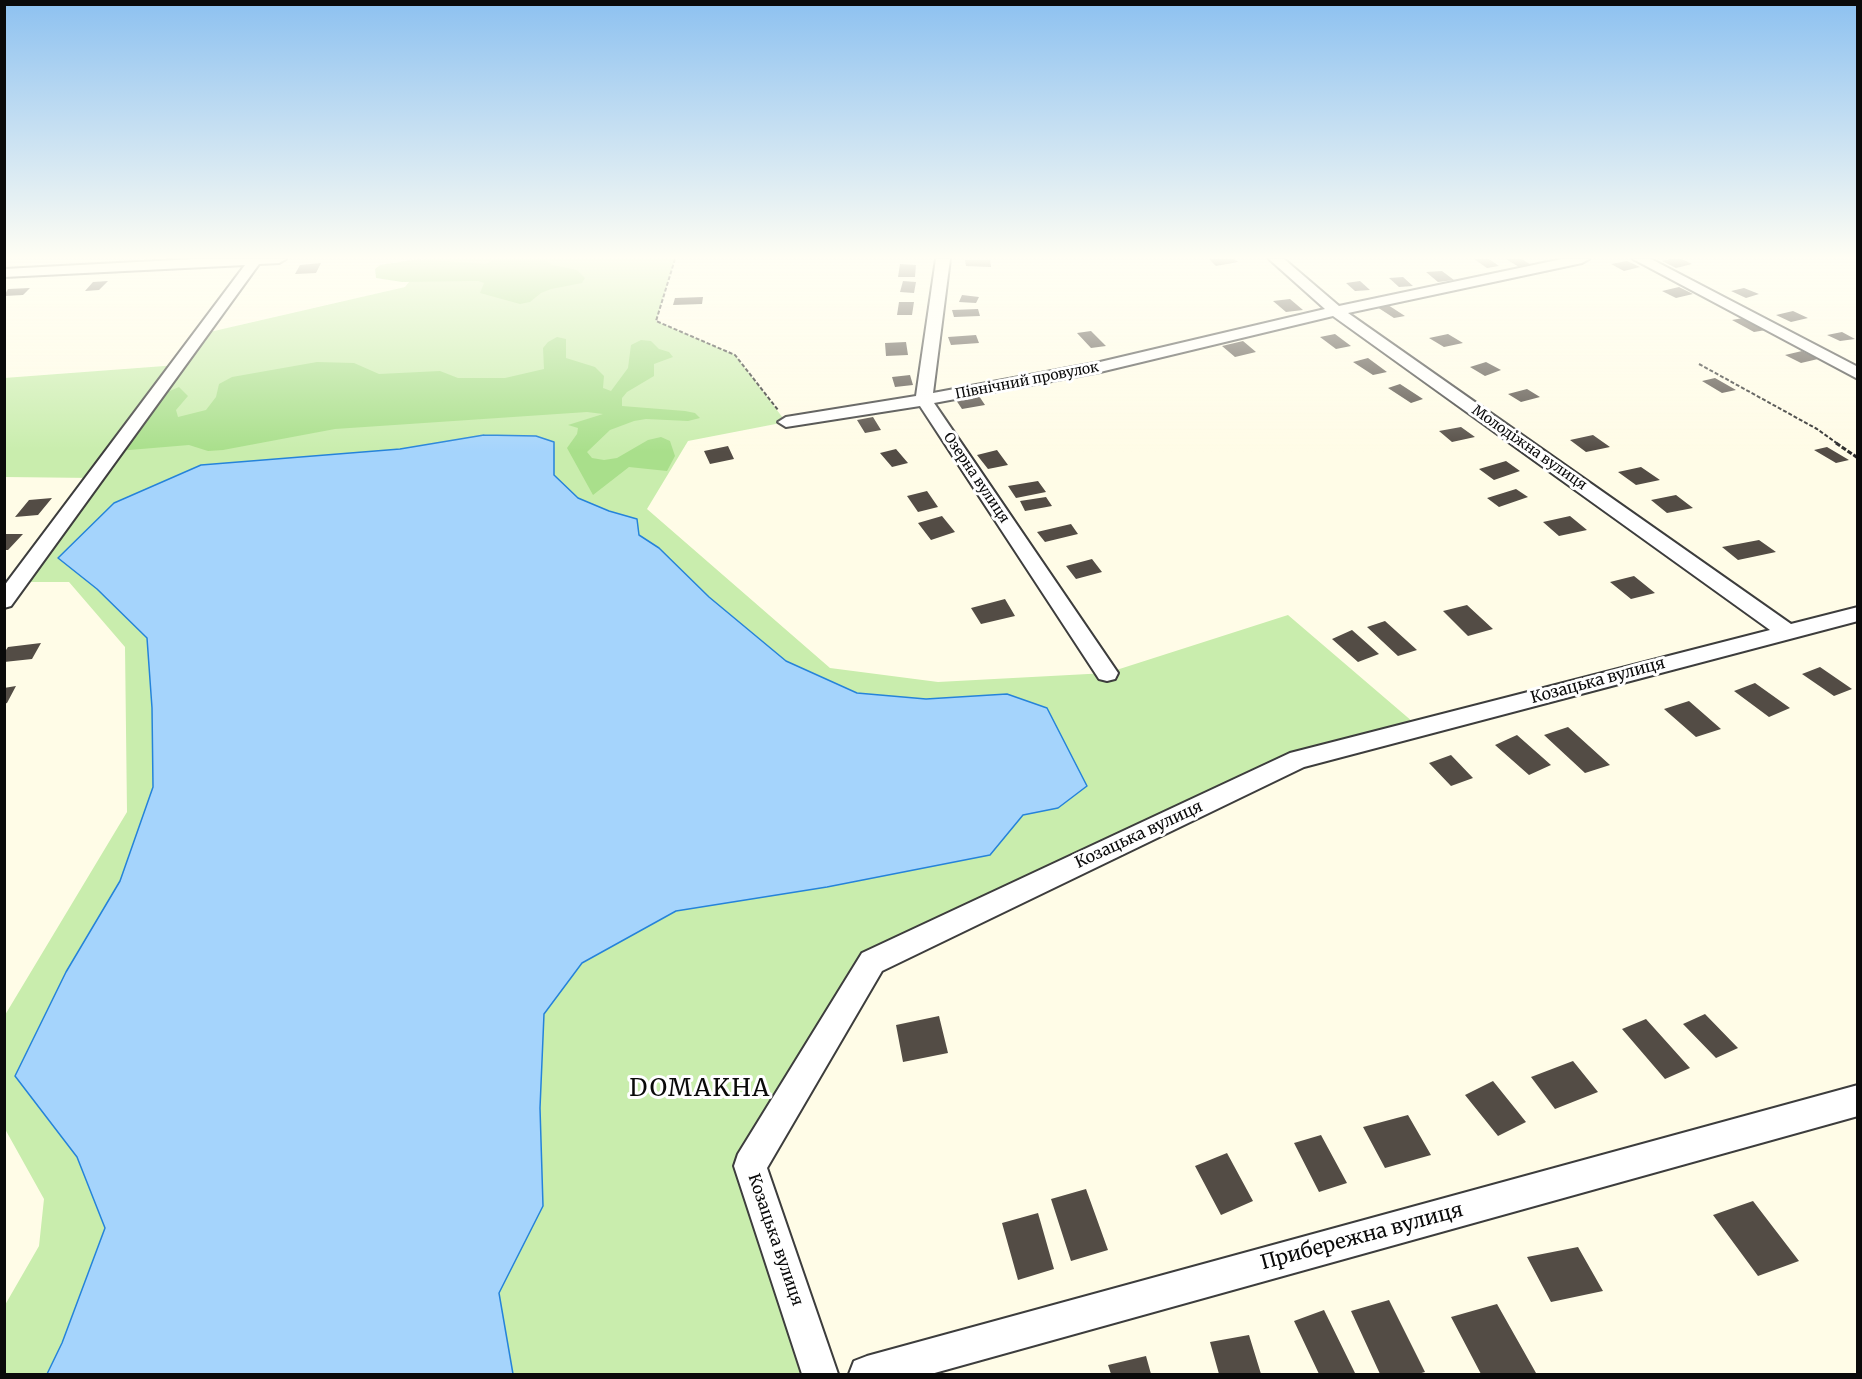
<!DOCTYPE html>
<html>
<head>
<meta charset="utf-8">
<style>
	body { margin:0 }
	#map { position:relative; width:1862px; height:1379px; overflow:hidden; background:#fffce7; font-family:Merriweather,serif }
	canvas { display:block }
	.frame { position:absolute; inset:0; border:6px solid #0a0a0a; pointer-events:none }
</style>
</head>
<body>
<div id="map">
<canvas width="1862" height="1379"></canvas>
<div class="frame"></div>
</div>
<script>
const ctx = document.querySelector('canvas').getContext('2d');
ctx.lineJoin = 'round';
function fillPath(path, color) { ctx.fillStyle = color; ctx.fill(path, 'evenodd'); }
const shape = rows => new Path2D(rows.map(r => 'M' + r).join(''));
function trace(path, color, width, dash) { ctx.strokeStyle = color; ctx.lineWidth = width; ctx.lineCap = dash ? 'butt' : 'round'; ctx.setLineDash(dash || []); ctx.stroke(path); }
function label(font, color, halo, rows, align = 'center') {
  ctx.font = font + ' Merriweather,serif'; ctx.lineWidth = 6; ctx.setLineDash([]); ctx.textBaseline = 'middle'; ctx.strokeStyle = halo; ctx.fillStyle = color; for (const [text, x, y, turn = 0] of rows) {
    ctx.save(); ctx.translate(x, y); ctx.rotate((+turn || 0) * Math.PI / 180); ctx.textAlign = isNaN(turn) ? turn : align; if (halo) ctx.strokeText(text, 0, 0); ctx.fillText(text, 0, 0); ctx.restore();
  }
}
const green = shape([
	[427,259,675,259,656,321,735,355,786,422,688,441,647,509,830,668,938,682,1107,673,1288,615,1420,728,1298,760,872,962,750,1166,820,1374,5,1374,5,1305,39,1246,44,1199,5,1129,5,1015,127,812,125,647,69,582,18,582,94,478,5,477,4,378,178,365,201,334,405,287]
]);
const forest = shape([
	[418,259,486,264,495,259,545,259,552,265,577,270,585,278,582,283,551,289,541,293,530,302,520,304,480,293,484,283,478,281,402,282,376,278,375,269,380,265],
	[557,337,566,339,566,358,595,367,604,376,603,388,611,391,628,368,631,345,641,340,651,341,659,349,669,352,673,357,654,364,654,376,627,392,622,398,622,406,685,411,695,413,700,418,688,421,646,419,634,421,610,430,587,452,592,458,604,460,617,458,648,440,661,437,670,441,675,456,667,471,629,467,593,495,567,448,577,434,578,428,568,425,603,414,587,412,335,429,223,450,208,451,189,445,117,451,165,393,179,387,188,396,176,410,178,417,206,410,216,397,219,384,232,377,317,362,354,363,379,374,440,371,458,378,505,378,544,369,543,348,548,342]
]);
const water = shape([
	[484,435,536,436,554,442,554,475,578,498,609,511,637,519,639,535,659,548,709,597,786,661,857,693,926,699,1007,694,1047,708,1087,786,1058,808,1023,815,990,855,827,887,676,911,582,963,544,1014,540,1108,543,1206,499,1293,513,1374,47,1374,62,1343,105,1228,77,1157,15,1076,66,972,120,881,153,787,152,708,147,638,97,589,58,558,114,503,201,465,400,449,484,435]
]);
const building = shape([
	[1209,259,1234,259,1238,262,1216,266],
	[1474,259,1489,259,1499,266,1487,268],
	[1506,259,1522,259,1531,265,1519,267],
	[1670,259,1682,259,1692,264,1676,268,1662,261],
	[965,260,990,260,991,267,966,266],
	[1627,261,1640,267,1624,271,1611,264],
	[321,263,316,273,295,274,300,265],
	[900,264,916,265,915,277,898,277],
	[1442,271,1454,280,1438,282,1426,272],
	[1403,277,1413,286,1399,287,1389,278],
	[108,281,99,290,85,291,93,282],
	[903,281,916,282,914,293,900,292],
	[1360,281,1370,290,1355,291,1346,283],
	[1679,287,1693,294,1676,298,1662,291],
	[30,288,23,295,4,296,8,289],
	[1744,288,1759,294,1746,298,1731,291],
	[962,295,979,297,976,303,959,302],
	[703,297,702,304,673,305,675,298],
	[1290,299,1303,310,1286,312,1273,301],
	[899,302,914,302,912,315,897,315],
	[1388,305,1405,316,1394,318,1377,307],
	[978,309,980,316,954,317,952,310],
	[1793,311,1808,318,1791,322,1776,315],
	[1743,318,1766,330,1754,332,1732,320],
	[1091,331,1106,346,1091,348,1077,333],
	[1842,332,1855,339,1840,341,1827,335],
	[1335,334,1351,346,1336,349,1320,337],
	[1448,334,1463,343,1444,347,1429,338],
	[976,335,979,343,951,345,948,337],
	[1243,341,1256,352,1235,357,1222,346],
	[906,342,908,355,886,356,885,343],
	[1802,351,1818,359,1801,363,1785,355],
	[1368,358,1387,372,1373,375,1353,362],
	[1486,362,1501,370,1485,376,1470,367],
	[910,375,913,385,895,387,892,377],
	[1715,378,1736,390,1722,393,1702,381],
	[1400,384,1423,399,1411,403,1388,388],
	[1527,389,1540,397,1521,402,1508,394],
	[979,396,985,405,962,409,956,400],
	[873,417,881,430,865,433,857,420],
	[1461,427,1475,437,1452,442,1439,431],
	[1593,435,1610,447,1586,452,1570,440],
	[728,446,734,459,710,464,704,451],
	[1827,447,1849,460,1836,463,1814,450],
	[896,449,908,463,892,467,880,453],
	[997,450,1008,465,988,469,977,455],
	[1506,461,1520,471,1494,480,1479,469],
	[1641,467,1660,480,1636,485,1618,472],
	[1038,481,1046,492,1016,498,1008,486],
	[1516,489,1528,497,1499,507,1487,498],
	[927,491,938,507,918,512,907,496],
	[1676,495,1693,508,1667,513,1651,500],
	[1046,497,1052,506,1025,511,1020,501],
	[52,498,38,515,15,517,29,500],
	[942,516,955,532,931,540,918,523],
	[1570,516,1587,530,1559,536,1543,522],
	[1071,524,1078,534,1045,542,1037,532],
	[4,534,23,534,8,550,4,550],
	[1759,540,1776,552,1738,560,1722,547],
	[1092,559,1102,572,1076,579,1066,566],
	[1634,576,1655,593,1631,599,1610,582],
	[1005,599,1015,616,981,624,971,608],
	[1467,605,1493,629,1468,636,1443,611],
	[1385,621,1417,650,1398,656,1367,627],
	[1352,630,1379,654,1358,662,1332,639],
	[41,643,32,659,4,662,4,653,8,647],
	[1820,667,1852,689,1834,696,1802,674],
	[1755,683,1790,708,1769,717,1734,691],
	[16,686,7,703,4,704,4,688],
	[1689,701,1721,729,1696,737,1664,709],
	[1568,727,1610,765,1585,773,1544,735],
	[1517,735,1551,765,1529,775,1495,745],
	[1451,755,1473,778,1451,786,1429,763],
	[1705,1014,1738,1048,1716,1058,1683,1024],
	[939,1016,948,1053,903,1062,896,1025],
	[1646,1019,1690,1068,1665,1079,1622,1029],
	[1573,1061,1598,1092,1555,1109,1531,1077],
	[1493,1081,1526,1122,1498,1136,1465,1095],
	[1408,1115,1431,1155,1385,1168,1363,1127],
	[1321,1135,1347,1183,1319,1192,1294,1143],
	[1227,1153,1253,1201,1221,1215,1195,1166],
	[1086,1189,1108,1250,1071,1261,1051,1199],
	[1753,1201,1799,1261,1758,1276,1713,1215],
	[1038,1213,1054,1269,1018,1280,1002,1223],
	[1578,1247,1603,1291,1551,1302,1527,1257],
	[1389,1300,1425,1372,1418,1374,1380,1374,1351,1311],
	[1497,1304,1536,1373,1481,1374,1451,1317],
	[1324,1310,1355,1373,1319,1374,1294,1321],
	[1249,1335,1261,1374,1219,1374,1210,1342],
	[1146,1356,1151,1374,1111,1374,1108,1365]
]);
const pathFar1 = shape([
	[675,259,656,321,735,355,778,410],
	[1699,364,1817,429,1838,444]
]);
const path = shape([
	[1836,443,1858,458]
]);
const minor = shape([
	[194,259,286,259,279,263,259,264,11,606,4,608,4,586,245,265,4,277,4,269,194,259],
	[936,259,950,259,933,393,1100,362,1325,309,1269,259,1284,259,1339,306,1562,259,1589,259,1582,263,1348,313,1791,624,1858,607,1858,621,1304,767,882,971,767,1168,838,1374,802,1374,734,1166,738,1154,862,953,1290,753,1770,630,1333,316,1100,372,934,403,1118,673,1115,679,1107,681,1099,679,920,406,786,427,778,422,786,417,916,396,936,259],
	[1633,259,1651,259,1858,367,1858,379,1633,259],
	[1858,1085,1858,1116,931,1374,849,1374,854,1361,867,1356,1858,1085]
]);
const farStreetnames = [
	["Північний провулок",1027,381,-11],
	["Молодіжна вулиця",1529,448,35],
	["Озерна вулиця",976,478,56]
];
const streetNames = [
	["Козацька вулиця",1598,681,-15],
	["Козацька вулиця",1139,835,-25],
	["Козацька вулиця",775,1240,71]
];
const nearStreetnames = [
	["Прибережна вулиця",1362,1237,-15]
];
const nearQuarternames = [
	["DOMAKHA",700,1089]
];
fillPath(green, '#c9edad');
fillPath(forest, '#a9df8b');
fillPath(water, '#a5d4fc');
trace(water, '#2583da', 1.5);
fillPath(building, '#534c45');
trace(minor, '#3d3d3d', 4);
trace(pathFar1, '#2c2c2c', 2, [4, 2]);
trace(path, '#2c2c2c', 3, [5, 2]);
fillPath(minor, '#fff');
const sky = ctx.createLinearGradient(0, 0, 0, 452);
sky.addColorStop(0, '#8dc1f0');
sky.addColorStop(0.57, '#fffef4');
sky.addColorStop(1, '#fffef400');
ctx.fillStyle = sky;
ctx.fillRect(0, 0, 1862, 452);
label('14px', '#0a0a0a', '#fff', farStreetnames);
label('16px', '#0a0a0a', '#fff', streetNames);
label('20px', '#0a0a0a', '#fff', nearStreetnames);
ctx.letterSpacing = '1.5px';
label('24px', '#0a0a0a', '#fff', nearQuarternames);
ctx.letterSpacing = '0px';
</script>
</body>
</html>
